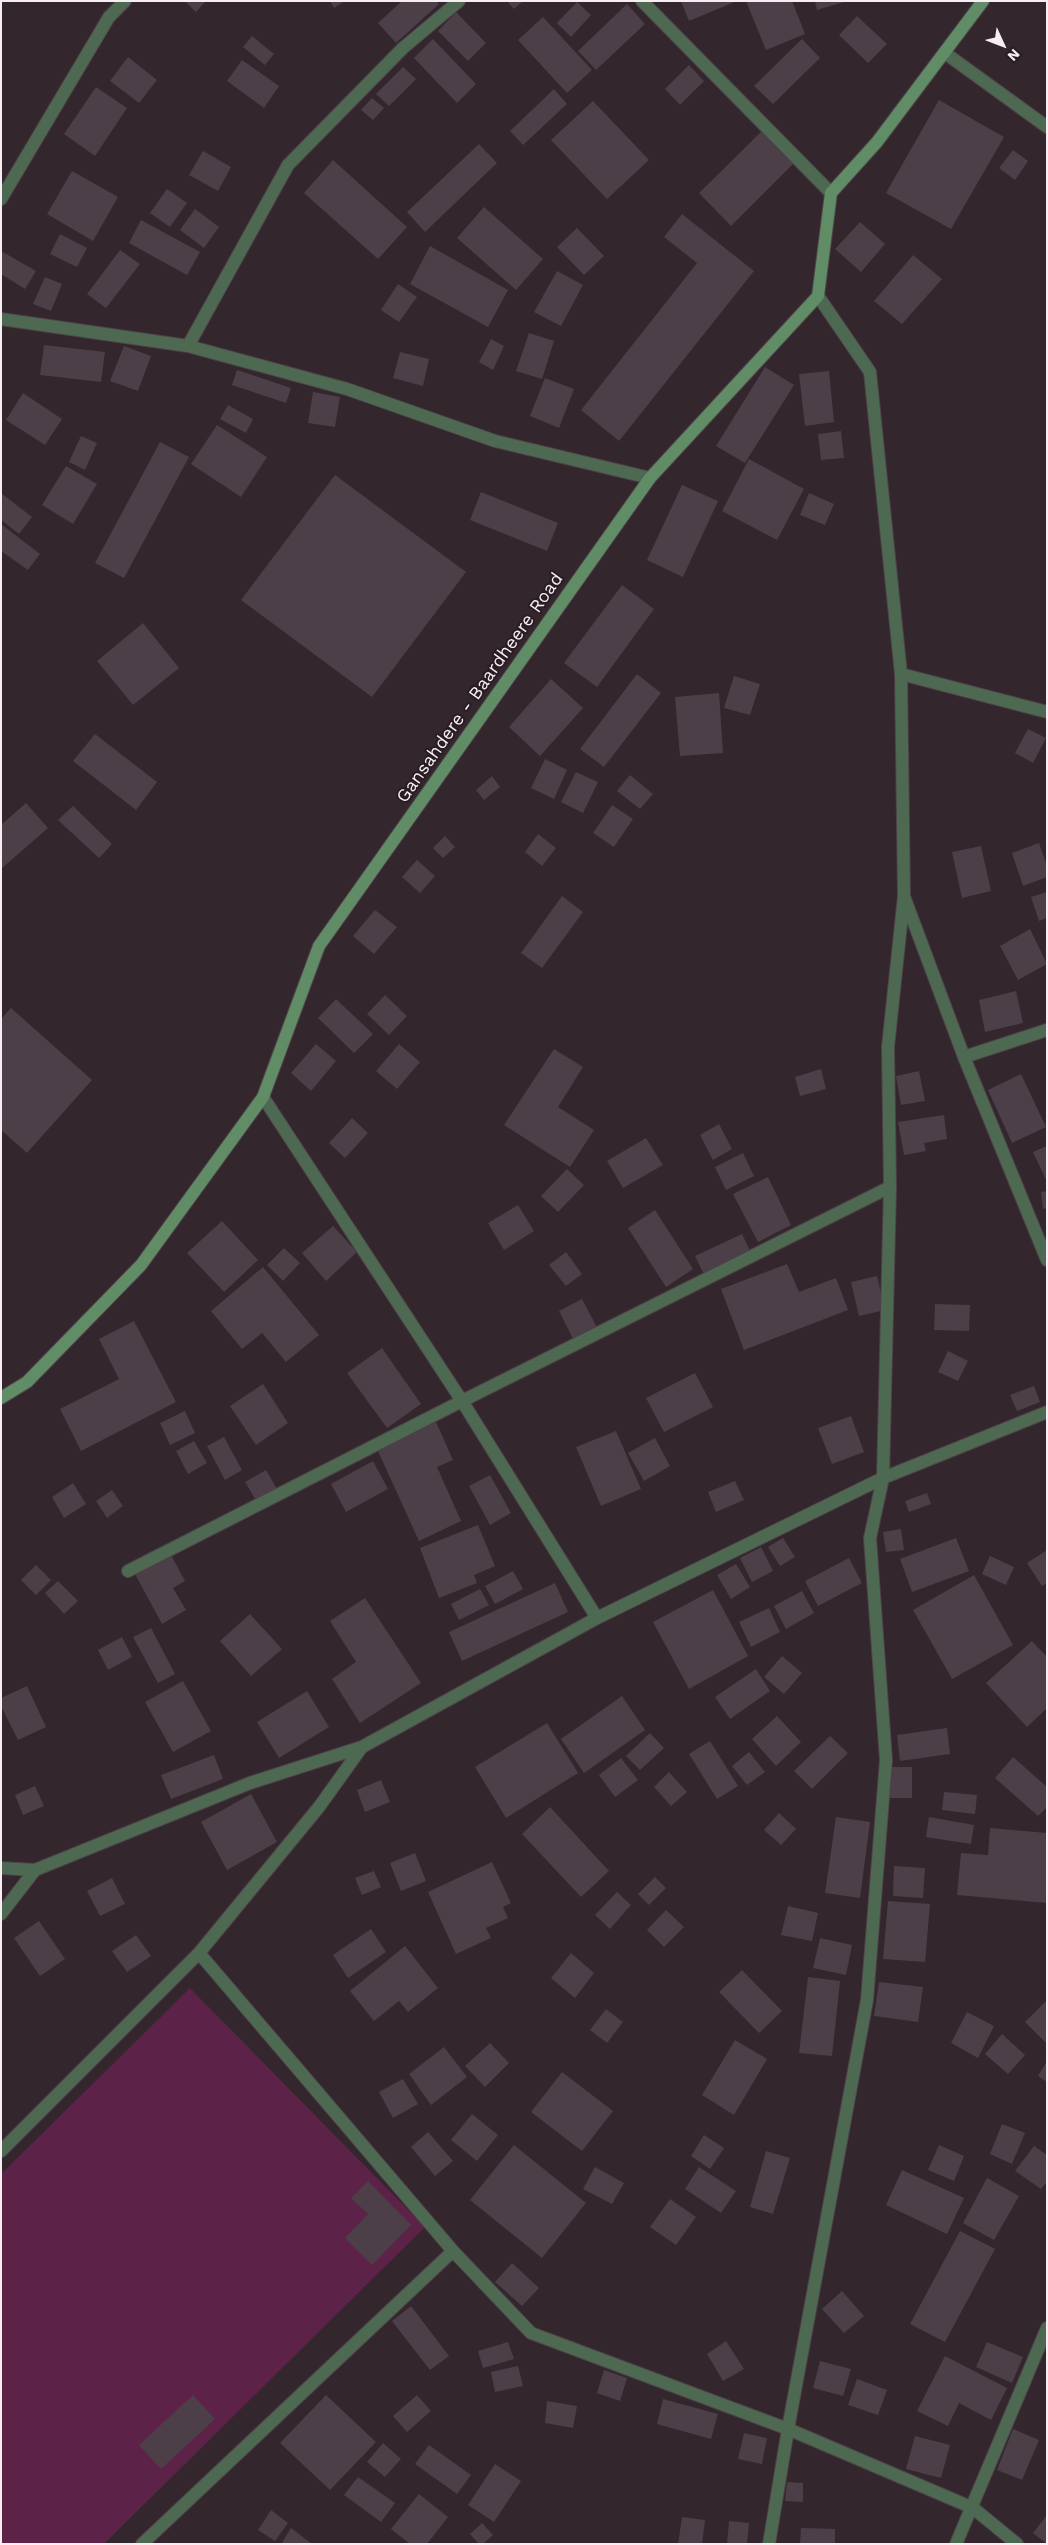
<!DOCTYPE html>
<html>
<head>
<meta charset="utf-8">
<style>
	body { margin:0 }
	#map { position:relative; width:1048px; height:2545px; overflow:hidden; background:#33262d; font-family:"Work Sans",sans-serif }
	canvas { display:block }
	.frame { position:absolute; inset:0; border:2px solid #f7eef3; pointer-events:none }
	.north { position:absolute; left:978px; top:20px; width:50px; height:50px; -webkit-text-stroke:4px #291d24; paint-order:stroke; rotate:133deg; font-size:14px; font-weight:700; line-height:20px; text-align:center; color:#f7eef3 }
	.north::after { content:''; display:block; margin:auto; width:18px; height:22px; background:#f7eef3; clip-path:polygon(50% 0,100% 100%,50% 72%,0 100%) }
</style>
</head>
<body>
<div id="map">
<canvas width="1048" height="2545"></canvas>
<div class="frame"></div>
<div class="north">N</div>
</div>
<script>
const ctx = document.querySelector('canvas').getContext('2d');
ctx.lineJoin = 'round';
function fillPath(path, color) { ctx.fillStyle = color; ctx.fill(path, 'evenodd'); }
const shape = rows => new Path2D(rows.map(r => 'M' + r).join(''));
function trace(path, color, width, dash) { ctx.strokeStyle = color; ctx.lineWidth = width; ctx.lineCap = dash ? 'butt' : 'round'; ctx.setLineDash(dash || []); ctx.stroke(path); }
function label(font, color, halo, rows, align = 'center') {
  ctx.font = font + ' "Work Sans",sans-serif'; ctx.lineWidth = 4; ctx.setLineDash([]); ctx.textBaseline = 'middle'; ctx.strokeStyle = halo; ctx.fillStyle = color; for (const [text, x, y, turn = 0] of rows) {
    ctx.save(); ctx.translate(x, y); ctx.rotate((+turn || 0) * Math.PI / 180); ctx.textAlign = isNaN(turn) ? turn : align; if (halo) ctx.strokeText(text, 0, 0); ctx.fillText(text, 0, 0); ctx.restore();
  }
}
const green = shape([
	[190,1988,425,2227,104,2544,1,2544,1,2174]
]);
const building = shape([
	[185,1,206,1,196,12],
	[330,1,345,1,334,8],
	[402,1,436,1,439,4,396,43,378,23],
	[507,1,523,1,514,9],
	[681,1,737,1,689,21],
	[746,1,792,1,805,34,766,50],
	[815,1,844,1,844,2,817,10],
	[577,2,591,15,571,37,557,23],
	[627,4,645,24,596,70,578,51],
	[456,12,486,43,468,61,438,31],
	[857,16,887,44,868,63,839,35],
	[543,17,592,70,567,93,518,40],
	[252,36,274,54,265,65,243,47],
	[433,39,476,84,457,103,414,58],
	[802,39,820,58,773,104,754,86],
	[128,57,157,80,139,103,110,81],
	[242,60,279,86,264,108,227,81],
	[689,65,704,81,680,105,665,89],
	[403,67,416,79,389,106,376,94],
	[96,87,127,108,95,156,64,134],
	[554,89,567,104,523,145,510,131],
	[372,98,384,108,373,120,361,110],
	[939,100,1004,137,951,229,886,193],
	[593,101,649,160,607,199,551,140],
	[765,128,797,160,731,226,699,193],
	[479,144,497,163,425,232,407,212],
	[1013,150,1028,161,1015,180,999,168],
	[203,151,231,167,218,191,189,175],
	[333,160,407,227,378,259,304,193],
	[72,171,118,197,93,241,47,214],
	[167,189,187,203,170,227,150,213],
	[484,207,543,259,516,290,457,238],
	[195,209,219,227,204,248,180,230],
	[682,214,754,271,619,441,581,410,697,263,664,237],
	[141,220,200,252,187,275,129,243],
	[860,222,885,244,861,272,835,249],
	[577,228,604,256,584,275,557,247],
	[60,234,87,248,77,267,50,254],
	[430,246,508,290,488,327,410,284],
	[120,250,140,264,106,308,87,294],
	[1,251,36,271,25,289,1,274],
	[913,255,942,279,902,324,874,301],
	[557,271,583,285,561,326,534,312],
	[45,277,62,284,51,311,33,304],
	[398,284,417,297,399,322,381,310],
	[529,333,554,341,542,379,516,371],
	[491,339,504,346,493,370,479,362],
	[44,345,105,352,101,382,40,375],
	[124,346,151,356,138,391,110,381],
	[400,352,429,359,423,386,393,378],
	[765,367,794,385,745,463,716,446],
	[237,370,291,388,286,403,232,385],
	[829,371,834,422,805,426,799,374],
	[545,378,574,389,559,428,530,416],
	[313,392,340,397,335,427,308,423],
	[23,393,62,419,45,445,6,420],
	[228,405,253,419,246,433,220,419],
	[217,425,267,457,241,497,191,464],
	[841,431,844,458,821,460,818,434],
	[81,436,97,443,85,470,69,462],
	[160,442,189,457,124,578,95,563],
	[749,459,804,489,777,540,722,511],
	[66,466,97,484,73,524,42,505],
	[335,475,466,572,372,697,241,600],
	[682,485,718,501,683,577,647,560],
	[481,492,558,523,547,551,470,520],
	[1,493,32,517,19,534,1,520],
	[809,493,834,504,825,525,800,515],
	[1,524,40,554,28,570,1,551],
	[622,585,654,609,597,687,564,663],
	[143,623,179,668,133,705,97,661],
	[637,674,661,693,604,767,580,749],
	[734,676,760,684,750,715,724,708],
	[551,679,583,708,540,756,509,727],
	[719,693,723,753,680,756,675,697],
	[1028,729,1046,738,1033,763,1015,753],
	[95,734,157,782,136,810,73,761],
	[545,759,567,770,554,799,531,788],
	[576,772,598,782,583,813,561,802],
	[630,775,653,794,640,809,617,791],
	[492,776,500,787,484,800,476,790],
	[26,803,48,828,1,869,1,825],
	[612,805,633,819,614,847,593,833],
	[73,806,112,844,99,858,58,820],
	[538,834,556,848,542,866,525,852],
	[445,836,455,847,443,858,433,848],
	[1039,843,1047,866,1047,877,1023,886,1012,853],
	[981,846,991,891,962,898,952,852],
	[417,860,435,876,420,893,402,877],
	[1047,892,1047,918,1039,921,1031,897],
	[562,896,583,912,542,968,521,953],
	[375,910,397,927,374,954,353,936],
	[1030,929,1047,964,1018,980,1000,946],
	[1016,991,1023,1023,985,1032,979,1000],
	[385,995,407,1016,389,1035,367,1014],
	[336,999,373,1034,354,1053,318,1018],
	[11,1008,92,1080,27,1153,1,1130,1,1019],
	[316,1044,336,1061,311,1091,291,1073],
	[399,1044,420,1062,397,1089,376,1071],
	[554,1049,583,1067,558,1107,594,1130,570,1167,504,1125],
	[821,1069,826,1089,800,1096,795,1077],
	[919,1071,925,1101,901,1105,896,1076],
	[1021,1074,1046,1127,1012,1143,988,1090],
	[944,1115,947,1139,924,1143,926,1151,904,1155,898,1122],
	[352,1118,368,1133,345,1158,329,1143],
	[719,1124,732,1149,713,1160,700,1135],
	[646,1138,663,1165,623,1188,607,1161],
	[1047,1146,1047,1182,1033,1152],
	[743,1153,754,1176,726,1190,715,1167],
	[567,1169,584,1185,558,1212,541,1196],
	[768,1177,791,1225,758,1242,733,1194],
	[1047,1191,1047,1208,1043,1209,1041,1192],
	[518,1205,534,1231,504,1250,488,1223],
	[655,1210,693,1269,666,1287,628,1228],
	[222,1221,258,1260,224,1292,187,1253],
	[333,1226,357,1252,326,1281,302,1253],
	[742,1234,752,1255,705,1277,695,1256],
	[284,1248,300,1263,283,1281,267,1265],
	[566,1252,582,1274,566,1286,549,1265],
	[787,1264,799,1292,836,1278,848,1310,744,1350,721,1289],
	[263,1267,319,1335,286,1362,262,1333,242,1349,211,1311],
	[877,1276,885,1310,859,1316,851,1282],
	[582,1299,599,1331,575,1343,559,1311],
	[935,1304,970,1305,969,1331,934,1330],
	[134,1321,176,1402,81,1451,60,1409,119,1379,99,1339],
	[382,1348,421,1404,387,1428,347,1373],
	[948,1351,968,1361,958,1381,938,1372],
	[695,1373,713,1407,664,1432,646,1398],
	[263,1384,288,1423,256,1445,230,1406],
	[1034,1386,1040,1402,1017,1411,1010,1395],
	[185,1411,195,1433,170,1445,160,1423],
	[851,1416,864,1452,832,1464,818,1428],
	[436,1422,453,1460,437,1467,461,1521,419,1541,377,1449],
	[616,1431,641,1489,601,1506,576,1447],
	[224,1437,242,1470,225,1480,207,1446],
	[655,1438,670,1466,644,1481,628,1453],
	[194,1441,207,1463,188,1474,176,1451],
	[373,1461,388,1489,346,1512,331,1484],
	[266,1470,277,1489,257,1502,245,1482],
	[490,1475,511,1513,490,1525,469,1486],
	[735,1481,744,1500,716,1512,708,1492],
	[73,1483,86,1504,64,1518,52,1497],
	[112,1490,123,1506,107,1518,96,1501],
	[927,1493,931,1504,909,1512,905,1501],
	[478,1525,495,1566,474,1575,477,1583,439,1598,420,1548],
	[901,1529,904,1550,886,1552,883,1532],
	[783,1538,795,1557,780,1566,768,1547],
	[956,1538,969,1571,912,1592,900,1559],
	[761,1547,773,1571,752,1582,740,1558],
	[1047,1550,1047,1583,1042,1586,1027,1563],
	[171,1555,185,1581,173,1588,186,1610,162,1624,135,1574],
	[990,1556,1014,1567,1006,1585,982,1574],
	[849,1558,862,1583,818,1606,805,1581],
	[736,1564,750,1587,731,1599,717,1575],
	[36,1565,51,1580,36,1595,21,1580],
	[513,1571,523,1589,495,1604,485,1586],
	[974,1575,1013,1645,952,1679,913,1610],
	[58,1581,78,1601,64,1614,45,1593],
	[555,1583,568,1612,462,1661,449,1632],
	[480,1589,489,1605,459,1620,451,1604],
	[713,1590,748,1656,689,1689,653,1622],
	[802,1591,814,1613,786,1629,774,1606],
	[365,1598,421,1683,360,1723,332,1679,356,1662,330,1621],
	[769,1608,780,1632,751,1647,739,1622],
	[250,1614,282,1649,251,1676,220,1641],
	[151,1628,175,1674,158,1683,133,1637],
	[122,1637,132,1657,108,1670,98,1650],
	[1032,1641,1047,1657,1047,1708,1027,1727,986,1683],
	[782,1656,802,1673,784,1694,764,1677],
	[756,1669,770,1691,730,1719,715,1697],
	[183,1681,211,1731,173,1752,145,1702],
	[27,1686,46,1727,18,1740,1,1706,1,1698],
	[307,1691,329,1727,279,1758,257,1722],
	[622,1696,645,1730,584,1773,561,1739],
	[777,1716,801,1742,776,1766,752,1739],
	[547,1723,578,1773,506,1818,475,1767],
	[947,1728,950,1754,900,1761,897,1735],
	[650,1733,664,1748,640,1770,626,1756],
	[830,1736,848,1753,812,1789,794,1771],
	[710,1741,738,1786,717,1799,689,1754],
	[749,1752,765,1772,747,1785,732,1766],
	[214,1755,223,1779,171,1799,161,1775],
	[1013,1757,1047,1787,1047,1807,1038,1816,995,1778],
	[621,1758,638,1780,615,1797,599,1775],
	[889,1767,912,1767,912,1798,889,1798],
	[669,1772,687,1792,671,1806,654,1787],
	[381,1780,390,1802,365,1812,357,1790],
	[35,1786,44,1806,23,1815,15,1795],
	[944,1792,977,1795,975,1814,942,1810],
	[251,1794,277,1842,227,1870,201,1822],
	[550,1807,609,1871,581,1897,522,1834],
	[779,1813,796,1829,781,1845,764,1830],
	[836,1817,870,1822,860,1898,825,1893],
	[929,1817,974,1825,971,1844,926,1837],
	[990,1828,1047,1833,1047,1903,957,1895,961,1853,988,1855],
	[415,1853,426,1881,401,1891,390,1863],
	[492,1862,511,1903,503,1907,508,1918,486,1928,491,1938,456,1954,428,1892],
	[894,1866,925,1868,923,1898,893,1896],
	[374,1871,381,1887,362,1895,355,1878],
	[655,1877,666,1888,649,1905,638,1894],
	[112,1878,125,1904,100,1916,87,1891],
	[617,1892,631,1905,610,1929,595,1915],
	[888,1901,930,1904,925,1962,883,1959],
	[788,1906,818,1913,812,1941,781,1935],
	[666,1910,684,1927,664,1947,647,1930],
	[39,1921,65,1959,40,1976,14,1938],
	[371,1929,386,1952,348,1978,333,1955],
	[136,1935,151,1956,127,1972,112,1951],
	[820,1938,852,1945,846,1975,813,1968],
	[405,1946,438,1988,408,2012,399,2001,374,2021,350,1991],
	[571,1953,594,1973,575,1998,551,1978],
	[742,1970,782,2011,759,2033,719,1992],
	[808,1977,840,1981,832,2056,799,2053],
	[879,1982,923,1987,918,2022,874,2016],
	[1047,2000,1047,2044,1025,2022],
	[606,2009,623,2022,607,2043,590,2030],
	[967,2012,994,2026,978,2058,951,2043],
	[1002,2034,1025,2055,1008,2074,985,2054],
	[735,2040,767,2059,734,2115,702,2095],
	[490,2043,509,2063,485,2087,465,2066],
	[444,2047,467,2077,431,2105,409,2074],
	[1047,2061,1047,2082,1038,2076],
	[562,2072,613,2111,582,2151,531,2112],
	[403,2079,418,2104,393,2118,379,2092],
	[472,2114,498,2135,477,2161,451,2140],
	[1002,2124,1025,2133,1012,2164,990,2154],
	[428,2132,453,2161,435,2176,411,2147],
	[704,2135,724,2148,710,2169,691,2156],
	[514,2145,586,2203,542,2258,470,2200],
	[939,2145,964,2156,954,2181,928,2170],
	[1034,2146,1047,2155,1047,2182,1041,2189,1015,2171],
	[766,2151,790,2158,773,2214,750,2207],
	[595,2167,624,2183,612,2204,583,2189],
	[699,2167,736,2191,721,2213,685,2189],
	[902,2170,964,2198,947,2234,886,2205],
	[987,2178,1019,2196,994,2240,963,2223],
	[368,2181,411,2225,372,2265,345,2238,368,2214,351,2198],
	[670,2199,696,2217,676,2245,650,2227],
	[960,2231,995,2249,945,2342,910,2324],
	[512,2263,539,2288,522,2306,495,2282],
	[842,2291,864,2316,844,2333,822,2309],
	[411,2306,449,2356,430,2370,392,2321],
	[726,2341,744,2369,723,2381,707,2354],
	[508,2342,514,2359,483,2368,478,2351],
	[987,2342,1023,2357,1012,2383,976,2367],
	[945,2356,1007,2388,991,2420,959,2403,948,2426,917,2411],
	[820,2361,851,2369,843,2396,813,2388],
	[518,2366,523,2386,495,2392,491,2372],
	[604,2370,627,2378,620,2401,597,2393],
	[857,2379,887,2390,878,2415,848,2405],
	[193,2395,215,2419,161,2469,139,2445],
	[326,2395,376,2442,330,2490,280,2443],
	[417,2395,431,2411,407,2432,393,2416],
	[663,2399,718,2414,711,2439,657,2424],
	[547,2401,577,2406,573,2428,545,2423],
	[1013,2429,1039,2440,1022,2480,997,2470],
	[744,2433,767,2438,762,2464,738,2459],
	[915,2436,950,2445,941,2478,906,2469],
	[383,2443,401,2459,385,2477,367,2462],
	[429,2445,471,2475,457,2494,415,2464],
	[495,2464,521,2481,494,2522,468,2505],
	[358,2477,395,2503,381,2522,344,2495],
	[787,2482,803,2483,803,2502,785,2501],
	[419,2494,448,2517,427,2544,410,2544,391,2529],
	[271,2510,288,2523,275,2541,258,2530],
	[1047,2515,1047,2544,1033,2533],
	[682,2517,705,2520,702,2544,678,2544],
	[729,2521,749,2523,747,2544,727,2544],
	[482,2523,493,2535,483,2544,479,2544,470,2534],
	[291,2528,312,2544,281,2544],
	[801,2528,835,2529,835,2544,800,2544]
]);
const minor = shape([
	[642,1,831,193],
	[945,53,1047,127],
	[1,199,109,17,125,1],
	[1,319,188,346,347,389,495,441,650,478],
	[188,346,288,165,403,48,459,1],
	[901,674,1047,712],
	[905,899,964,1057,1047,1260],
	[964,1057,1047,1030],
	[263,1097,462,1401,597,1618],
	[128,1571,462,1401,890,1187],
	[1,1868,35,1870,250,1783,362,1747,597,1618,883,1478,1047,1412],
	[1,1914,35,1870],
	[1,2151,199,1953,319,1807,362,1747],
	[453,2251,531,2333,788,2429,973,2508,1017,2544],
	[142,2544,453,2251,199,1953],
	[769,2544,788,2429,867,2000,886,1760,870,1538,883,1478,890,1187,888,1047,904,896,901,674,870,372,818,296],
	[956,2544,1047,2328]
]);
const secondary = shape([
	[1,1398,27,1382,141,1265,263,1097,319,946,650,478,818,296,831,193,877,142,983,1]
]);
const streetNames = [
	["Gansahdere - Baardheere Road",480,688,-55]
];
fillPath(green, '#5d2247');
fillPath(building, '#4d3f47');
trace(minor, '#4e4249', 14);
trace(secondary, '#4e4249', 14);
trace(minor, '#4e6952', 12);
trace(secondary, '#608c66', 12);
label('18px', '#f7eef3', '#291d24', streetNames);
</script>
</body>
</html>
